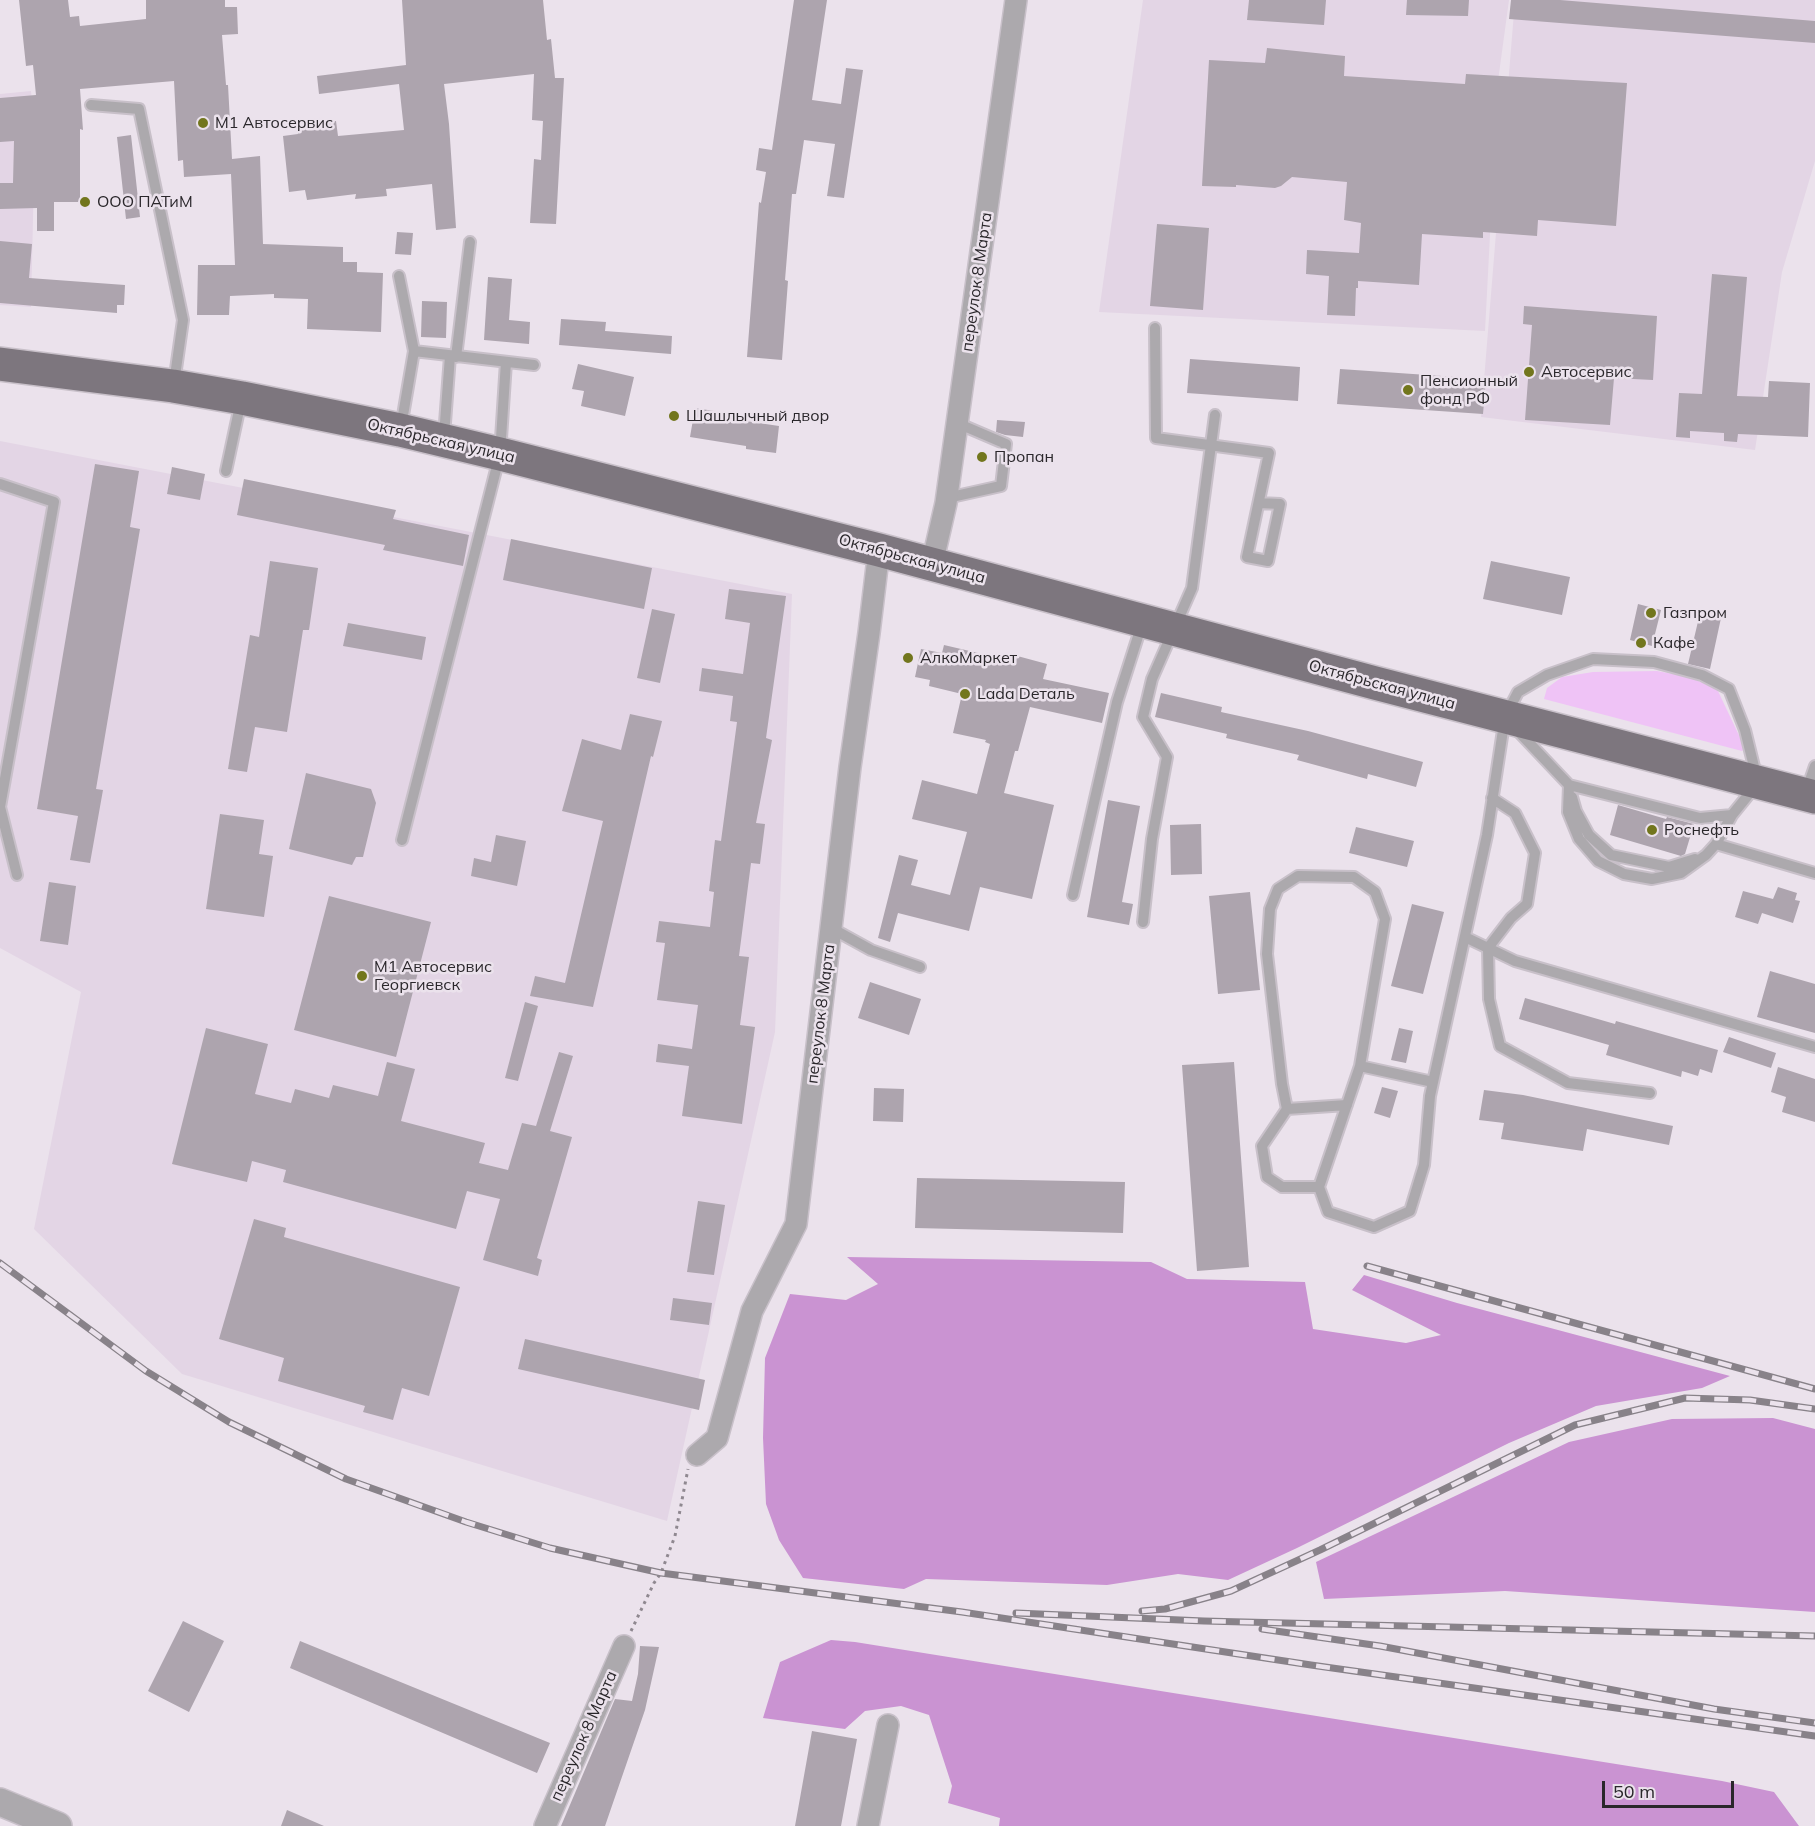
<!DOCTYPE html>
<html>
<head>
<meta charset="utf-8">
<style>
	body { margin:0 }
	#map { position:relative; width:1815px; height:1826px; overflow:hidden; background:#ebe2ec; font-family:Mulish,sans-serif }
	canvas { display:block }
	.scale { position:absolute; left:1602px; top:1781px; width:132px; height:27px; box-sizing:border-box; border:3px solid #2a272b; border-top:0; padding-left:8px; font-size:18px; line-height:21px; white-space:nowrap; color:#2a272b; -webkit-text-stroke:4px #ebe2ec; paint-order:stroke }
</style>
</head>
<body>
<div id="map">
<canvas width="1815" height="1826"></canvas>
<div class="scale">50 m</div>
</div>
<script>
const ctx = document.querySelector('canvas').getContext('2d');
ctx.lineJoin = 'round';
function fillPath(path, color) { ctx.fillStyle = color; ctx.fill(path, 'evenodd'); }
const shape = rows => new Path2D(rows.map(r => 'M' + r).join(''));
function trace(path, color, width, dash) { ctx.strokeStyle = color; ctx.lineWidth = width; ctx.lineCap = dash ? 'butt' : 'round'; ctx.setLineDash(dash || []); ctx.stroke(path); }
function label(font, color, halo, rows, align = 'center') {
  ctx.font = font + ' Mulish,sans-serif'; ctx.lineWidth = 5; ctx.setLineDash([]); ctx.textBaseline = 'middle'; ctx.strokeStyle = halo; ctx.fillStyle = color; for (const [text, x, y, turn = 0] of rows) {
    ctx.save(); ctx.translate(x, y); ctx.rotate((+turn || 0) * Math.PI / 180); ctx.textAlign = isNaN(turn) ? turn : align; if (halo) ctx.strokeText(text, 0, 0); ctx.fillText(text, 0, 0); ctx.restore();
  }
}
const built = shape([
	[1143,0,1509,0,1498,81,1485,331,1099,312],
	[1515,0,1815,0,1815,161,1782,272,1755,450,1481,417],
	[31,91,35,129,31,307,0,305,0,94],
	[0,441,792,594,775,1032,667,1521,182,1374,34,1229,81,992,0,948]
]);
const green = shape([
	[1657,671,1689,677,1717,689,1745,748,1742,751,1544,699,1547,688,1562,677,1593,672]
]);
const forest = shape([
	[847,1257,1151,1262,1187,1279,1305,1282,1313,1329,1406,1343,1441,1335,1352,1290,1364,1275,1457,1303,1730,1376,1702,1388,1596,1406,1509,1443,1297,1548,1228,1580,1178,1574,1107,1585,926,1579,904,1589,803,1578,779,1540,766,1504,763,1438,765,1358,790,1294,846,1300,878,1284],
	[1773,1418,1815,1429,1815,1612,1505,1591,1324,1599,1316,1562,1569,1442,1672,1419],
	[831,1640,855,1642,1722,1781,1774,1792,1799,1826,999,1826,1000,1818,948,1803,952,1786,929,1715,901,1706,865,1711,845,1729,763,1718,780,1662]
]);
const building = shape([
	[19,0,68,0,70,17,79,16,80,26,146,19,146,0,225,0,225,7,237,7,238,34,222,35,226,85,228,85,232,159,260,156,263,244,343,247,343,262,357,262,357,272,383,273,381,332,307,329,308,299,274,298,274,294,230,296,229,315,197,315,198,265,235,265,231,174,184,177,183,160,178,161,174,81,80,89,83,130,80,129,80,202,54,202,54,231,37,231,37,208,0,209,0,183,13,183,14,141,0,142,0,98,36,95,33,65,26,66],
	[402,0,543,0,547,40,551,39,555,78,564,78,556,224,530,223,534,159,541,160,543,121,532,120,534,74,444,84,449,124,456,228,436,230,432,184,386,189,387,196,355,199,356,194,307,200,305,190,289,192,283,136,298,134,296,126,336,121,338,136,404,130,399,84,319,94,317,76,406,65],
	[794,0,827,0,812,100,841,104,846,68,863,70,844,198,827,196,835,144,804,140,796,194,792,194,785,280,788,281,782,360,747,357,759,202,761,203,766,172,756,170,759,148,772,150],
	[1249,0,1326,0,1324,25,1247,20],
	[1407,0,1469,0,1468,16,1406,15],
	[1511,0,1560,0,1815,21,1815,43,1509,19],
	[1267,48,1345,56,1344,76,1465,84,1466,74,1627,83,1616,226,1538,220,1537,236,1483,232,1483,238,1422,234,1419,285,1358,281,1358,288,1356,288,1355,316,1327,315,1329,276,1306,274,1307,250,1359,253,1361,223,1344,220,1347,182,1292,177,1281,186,1275,188,1236,185,1236,187,1202,186,1209,60,1265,63],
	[131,135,140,217,126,219,117,137],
	[1157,224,1209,228,1203,310,1150,306],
	[397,232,413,233,411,255,395,254],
	[0,241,32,244,29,278,125,285,124,305,117,305,117,313,0,303],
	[1712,274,1747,277,1737,396,1768,397,1769,381,1810,383,1808,437,1738,434,1737,442,1724,441,1724,433,1690,431,1690,438,1676,437,1679,393,1702,394],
	[488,277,512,279,509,320,530,322,529,344,484,340],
	[422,301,447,302,446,338,421,337],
	[1524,306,1657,316,1653,380,1614,378,1610,425,1525,420,1532,325,1523,324],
	[561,319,606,322,605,331,672,336,671,354,559,345],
	[1190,359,1300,367,1298,401,1187,393],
	[578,364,634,377,625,416,581,406,584,391,572,389],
	[1340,369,1486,379,1483,414,1337,404],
	[695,408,733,414,732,419,779,426,776,453,746,449,746,446,690,437],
	[997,420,1025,422,1023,437,1005,435,996,432],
	[95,464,139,471,130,527,140,529,96,789,103,790,90,863,70,860,78,816,37,809],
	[172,467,205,474,200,500,167,494],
	[244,479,396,510,393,519,469,535,463,566,383,550,385,545,237,515],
	[511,539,652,568,644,609,503,580],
	[270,561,318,568,309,630,303,630,287,732,255,727,247,772,228,769,250,635,259,637],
	[1491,561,1570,577,1562,615,1483,599],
	[729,589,786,596,766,738,772,740,756,823,765,824,760,864,751,863,739,956,749,957,740,1025,755,1027,742,1124,682,1116,689,1066,656,1062,658,1044,692,1049,698,1005,657,1000,665,943,656,942,659,921,710,927,714,892,709,891,715,840,721,841,737,722,730,721,733,696,699,691,702,668,743,674,750,623,725,619],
	[1638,604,1661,610,1652,646,1630,640],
	[652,609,675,614,660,683,637,678],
	[1700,613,1721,618,1710,669,1688,664],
	[348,623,426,637,422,660,343,646],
	[944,645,1008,660,1010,654,1047,664,1043,679,1109,693,1102,723,1030,707,1018,751,1015,751,1004,793,1054,805,1032,899,980,887,969,931,898,913,890,942,878,938,899,855,918,860,911,885,950,895,967,832,912,819,922,780,977,794,990,744,985,742,986,740,953,733,962,694,929,686,930,680,915,677,921,649,942,653],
	[1161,693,1222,707,1221,712,1308,731,1423,762,1416,787,1368,774,1367,779,1297,760,1299,755,1226,738,1227,734,1155,717],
	[630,714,662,721,653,757,651,756,593,1007,530,996,535,976,565,983,603,821,562,811,582,739,621,750],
	[306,773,371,789,376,803,363,857,356,857,352,865,289,849],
	[1108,800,1140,806,1122,902,1133,904,1129,925,1087,917],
	[1618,805,1666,819,1667,817,1694,824,1685,854,1681,856,1610,835],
	[220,814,264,820,259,854,273,856,264,917,206,909],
	[1201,824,1202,874,1171,875,1170,825],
	[1356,827,1414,841,1407,867,1349,853],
	[496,835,526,841,517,886,471,876,474,858,491,862],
	[49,882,76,886,68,945,40,941],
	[1778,887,1797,893,1795,900,1800,901,1793,923,1762,913,1758,924,1735,917,1743,891,1773,899],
	[1250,892,1260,990,1218,994,1209,896],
	[329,896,431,922,396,1057,294,1030],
	[1412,904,1444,912,1423,994,1391,986],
	[1770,971,1815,984,1815,1033,1757,1017],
	[870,982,921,999,909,1035,858,1018],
	[1525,998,1615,1024,1616,1021,1718,1050,1712,1073,1700,1069,1698,1076,1682,1071,1681,1077,1606,1055,1609,1045,1519,1019],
	[525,1002,538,1006,518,1081,505,1078],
	[206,1028,268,1044,255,1094,291,1103,295,1089,329,1098,333,1085,378,1096,387,1062,415,1069,401,1121,485,1143,479,1163,508,1170,522,1123,536,1126,559,1052,573,1056,550,1131,572,1137,537,1258,542,1260,538,1276,483,1260,500,1199,467,1191,456,1229,283,1182,286,1170,252,1161,247,1182,172,1164],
	[1399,1028,1413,1031,1406,1063,1391,1060],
	[1729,1037,1776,1053,1771,1068,1723,1052],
	[1234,1062,1249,1267,1197,1271,1182,1065],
	[1778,1067,1815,1079,1815,1122,1782,1112,1786,1097,1771,1092],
	[1382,1087,1398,1091,1390,1118,1374,1113],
	[874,1088,904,1089,903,1122,873,1121],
	[1484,1090,1523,1095,1673,1126,1669,1145,1587,1129,1583,1151,1501,1139,1504,1123,1479,1120],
	[917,1178,1125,1182,1123,1233,915,1228],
	[698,1201,725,1205,714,1275,687,1272],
	[254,1219,286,1228,284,1237,460,1287,429,1396,402,1388,393,1420,363,1412,365,1406,278,1381,284,1358,219,1339],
	[673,1298,712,1303,709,1325,670,1320],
	[525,1339,705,1380,699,1410,518,1369],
	[183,1621,224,1641,189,1712,148,1691],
	[300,1641,550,1743,537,1773,290,1668],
	[640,1646,659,1647,645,1710,605,1826,561,1826,615,1699,632,1701,638,1674],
	[812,1731,857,1739,841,1826,795,1826],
	[287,1810,324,1826,281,1826]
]);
const path = shape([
	[631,1631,654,1583,661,1573,675,1536,688,1469]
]);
const service = shape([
	[91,105,139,109,183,320,174,383],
	[399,276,414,351,401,427],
	[1155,328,1156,438,1269,453,1247,557,1268,561,1280,504,1259,503],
	[414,351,534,365],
	[456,357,470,242],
	[444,436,450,356],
	[226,471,241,401],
	[0,484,54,502,0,807,17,875],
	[947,498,1001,486,1006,444,957,423],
	[1569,785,1568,812,1579,839,1598,861,1624,874,1652,879,1681,873,1706,855,1716,844,1732,815],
	[1806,792,1815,766],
	[1572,797,1576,811,1589,835,1611,855,1669,867,1695,859],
	[1492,798,1515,813,1535,853,1527,904,1511,918,1488,948,1489,999,1500,1046,1568,1083,1650,1093],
	[402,840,500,454,506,362],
	[1716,844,1815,873],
	[1073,895,1117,702,1142,624],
	[1143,922,1152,839,1167,757,1143,717,1152,679,1192,588,1215,415],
	[831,928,871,950,920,967],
	[1465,937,1515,961,1815,1047],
	[1360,1066,1433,1082],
	[1287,1109,1347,1105],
	[1319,1187,1282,1187,1267,1177,1262,1146,1287,1109,1282,1084,1267,954,1270,909,1278,889,1298,876,1354,877,1375,892,1385,919,1360,1066,1319,1187,1328,1212,1374,1227,1410,1211,1424,1165,1430,1096,1487,835,1505,717,1518,692,1547,675,1593,659,1654,662,1702,675,1729,689,1745,730,1758,783,1732,815,1700,818,1569,785,1516,729]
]);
const minor = shape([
	[932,564,946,503,1016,0],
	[697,1455,717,1438,752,1311,796,1224,850,767,869,633,879,550],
	[545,1826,624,1646],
	[868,1826,888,1725]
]);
const tertiary = shape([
	[0,1802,58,1826]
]);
const primary = shape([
	[0,364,173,386,242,398,400,430,500,454,879,550,1375,683,1815,797]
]);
const rail = shape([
	[0,1263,146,1371,229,1422,346,1479,466,1522,550,1548,661,1573,962,1612,1311,1665,1815,1736],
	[1367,1266,1815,1389],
	[1142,1611,1165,1609,1231,1591,1320,1550,1575,1425,1685,1398,1750,1400,1815,1409],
	[1016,1613,1204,1621,1815,1636],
	[1262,1629,1380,1646,1714,1709,1815,1723]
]);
const markers = [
	[203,123,6,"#72761d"],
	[85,202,6,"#72761d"],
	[1529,372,6,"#72761d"],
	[1408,390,6,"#72761d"],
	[674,416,6,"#72761d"],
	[982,457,6,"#72761d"],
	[1651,613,6,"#72761d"],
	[1641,643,6,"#72761d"],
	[908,658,6,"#72761d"],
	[965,694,6,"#72761d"],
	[1652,830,6,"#72761d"],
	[362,976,6,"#72761d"]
];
const poiNames = [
	["М1 Автосервис",215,123],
	["ООО ПАТиМ",97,202],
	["Автосервис",1541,372],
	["Пенсионный",1420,381],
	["фонд РФ",1420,399],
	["Шашлычный двор",686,416],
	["Пропан",994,457],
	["Газпром",1663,613],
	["Кафе",1653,643],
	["АлкоМаркет",920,658],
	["Lada Dеталь",977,694],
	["Роснефть",1664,830],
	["М1 Автосервис",374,967],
	["Георгиевск",374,985]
];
const streetNames = [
	["переулок 8 Марта",977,282,-82],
	["Октябрьская улица",441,441,13],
	["Октябрьская улица",912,559,15],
	["Октябрьская улица",1382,685,15],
	["переулок 8 Марта",821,1014,-83],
	["переулок 8 Марта",584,1736,-66]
];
fillPath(built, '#e3d5e5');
fillPath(green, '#efc3f6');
fillPath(forest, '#ca93d2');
fillPath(building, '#ada4ae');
trace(service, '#c8c0c9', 14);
trace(minor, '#c8c0c9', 24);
trace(tertiary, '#c8c0c9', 30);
trace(primary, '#c8c0c9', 36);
trace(path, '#8f8890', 3, [3, 4.5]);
trace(service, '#aca9ad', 10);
trace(minor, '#aca9ad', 21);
trace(tertiary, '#aca9ad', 27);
trace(primary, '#7d767e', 33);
trace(rail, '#888289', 7);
trace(rail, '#ebe2ec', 4.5, [14]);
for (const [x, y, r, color] of markers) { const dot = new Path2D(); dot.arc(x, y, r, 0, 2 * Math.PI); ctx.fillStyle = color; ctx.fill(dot); trace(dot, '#ebe2ec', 2); }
label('16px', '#2a272b', '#ebe2ec', poiNames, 'left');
label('16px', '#2a272b', '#ebe2ec', streetNames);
</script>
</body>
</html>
